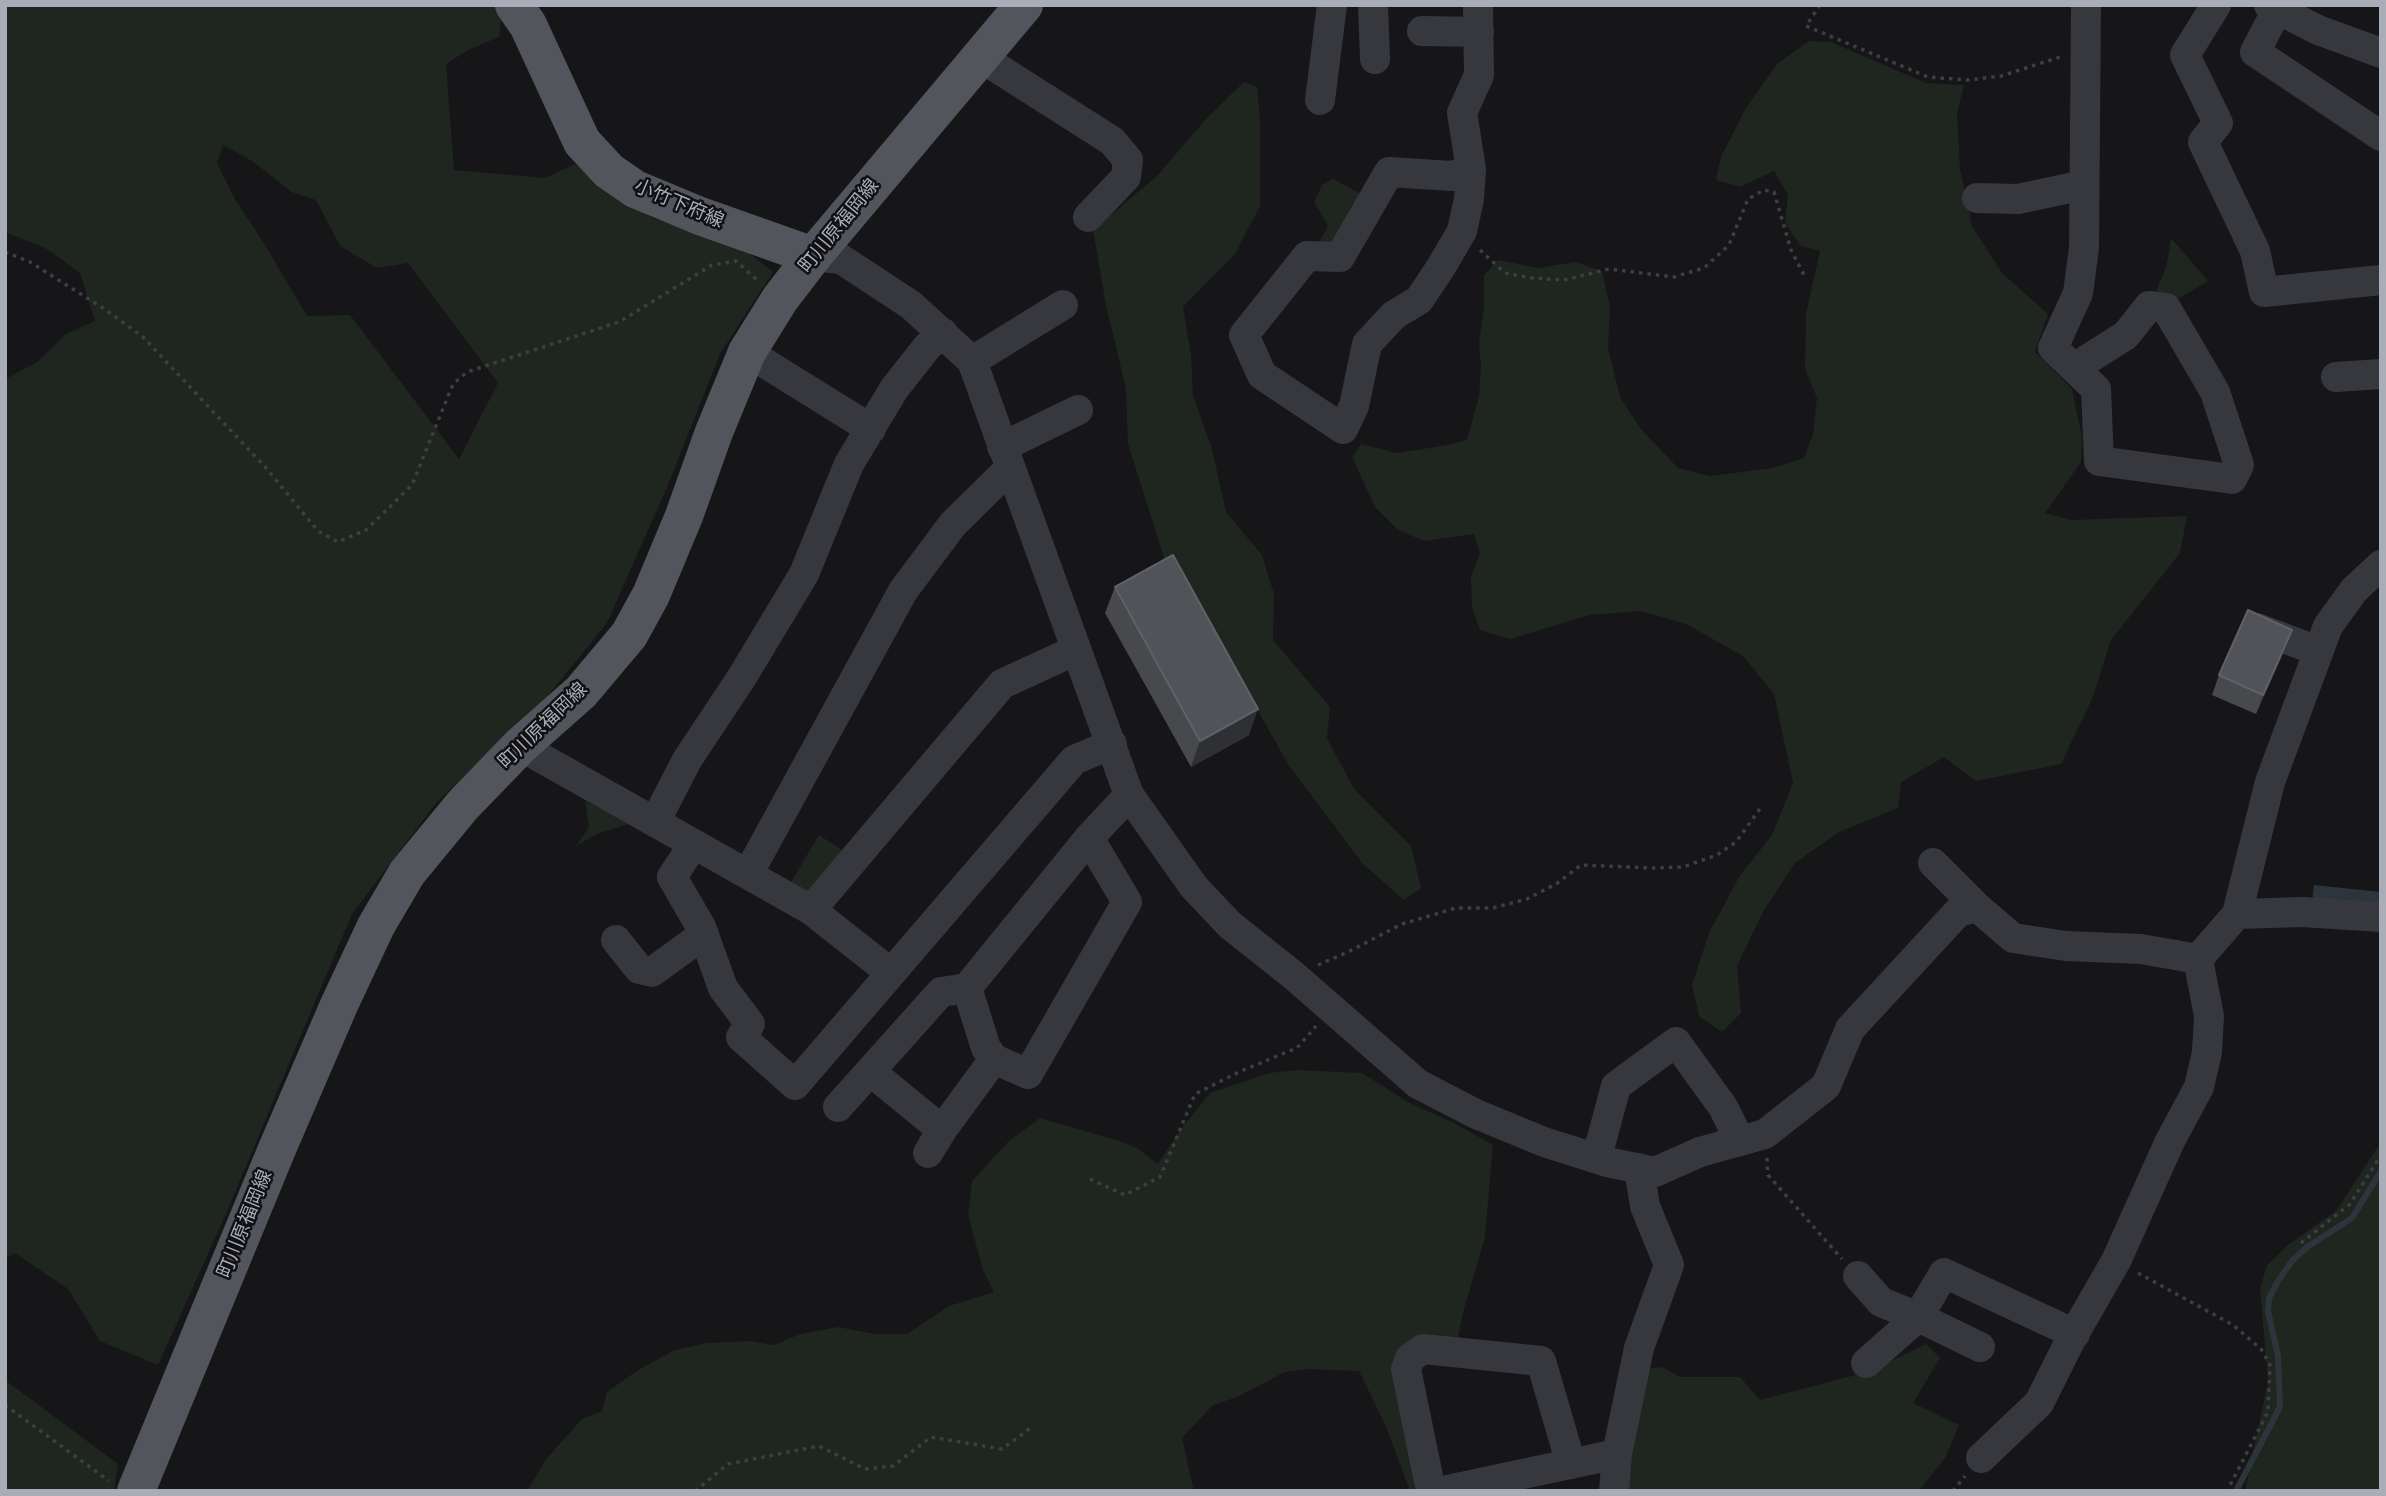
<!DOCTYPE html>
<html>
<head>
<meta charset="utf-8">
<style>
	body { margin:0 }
	#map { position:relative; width:2386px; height:1496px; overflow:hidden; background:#161618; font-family:Figtree,sans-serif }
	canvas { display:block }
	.frame { position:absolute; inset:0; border:7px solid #a8adb8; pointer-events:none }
</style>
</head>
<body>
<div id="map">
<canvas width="2386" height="1496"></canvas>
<div class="frame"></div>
</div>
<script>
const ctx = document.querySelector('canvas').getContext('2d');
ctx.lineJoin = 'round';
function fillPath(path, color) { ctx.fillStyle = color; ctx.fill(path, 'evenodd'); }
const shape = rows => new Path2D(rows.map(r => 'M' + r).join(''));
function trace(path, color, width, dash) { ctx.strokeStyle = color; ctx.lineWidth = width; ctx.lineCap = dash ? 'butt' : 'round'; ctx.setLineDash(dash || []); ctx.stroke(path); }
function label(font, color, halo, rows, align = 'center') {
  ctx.font = font + ' Figtree,"Noto Sans JP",sans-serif'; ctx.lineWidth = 5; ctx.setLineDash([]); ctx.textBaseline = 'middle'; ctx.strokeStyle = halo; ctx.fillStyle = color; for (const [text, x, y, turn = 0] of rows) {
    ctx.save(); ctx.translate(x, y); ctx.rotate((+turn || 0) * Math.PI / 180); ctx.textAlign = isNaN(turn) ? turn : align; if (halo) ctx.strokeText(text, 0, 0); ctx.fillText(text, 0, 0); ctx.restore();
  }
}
const green = shape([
	[5,5,496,5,502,13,499,37,468,50,446,64,454,170,545,178,575,164,652,218,735,242,773,272,720,354,668,485,607,623,543,702,437,802,352,914,225,1216,158,1365,100,1341,68,1289,15,1253,5,1258,5,379,36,363,66,334,95,321,80,273,47,249,5,232],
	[223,145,252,161,292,192,316,200,340,246,377,268,408,263,498,383,459,459,350,315,307,316,265,245,235,199,217,163],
	[1809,41,1831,42,1926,83,1964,85,1957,113,1960,169,1972,226,2002,273,2048,314,2035,352,2072,389,2082,437,2081,462,2045,513,2071,520,2187,516,2180,553,2111,640,2092,699,2061,764,1976,781,1944,757,1901,782,1898,808,1839,832,1795,863,1763,912,1737,966,1741,1013,1722,1032,1699,1016,1692,985,1709,933,1739,877,1772,835,1793,783,1774,694,1743,656,1686,624,1641,611,1589,615,1510,639,1480,630,1472,608,1471,576,1480,554,1474,534,1424,541,1398,530,1375,507,1352,457,1361,444,1397,453,1448,445,1467,440,1479,396,1481,367,1479,342,1484,308,1484,275,1498,260,1538,268,1575,262,1602,271,1610,307,1608,348,1620,397,1640,428,1678,468,1710,476,1773,468,1804,458,1813,434,1817,398,1805,369,1806,314,1820,251,1801,246,1785,223,1788,195,1774,171,1740,187,1716,180,1721,157,1746,108,1778,63],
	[1244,82,1257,87,1260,120,1260,206,1235,254,1183,307,1191,355,1193,396,1212,449,1226,512,1262,555,1274,594,1273,640,1330,707,1327,738,1354,789,1411,846,1421,888,1404,900,1363,864,1288,764,1250,697,1168,570,1128,444,1126,389,1106,305,1093,230,1156,177,1207,118],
	[1333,179,1366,197,1343,244,1316,247,1328,226,1314,202,1322,185],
	[2171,238,2208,281,2169,304,2156,291,2166,268],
	[585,801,632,823,597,834,576,846,589,827],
	[819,835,845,852,809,898,788,887],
	[1297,1070,1362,1073,1408,1102,1456,1124,1493,1145,1485,1237,1464,1309,1457,1342,1417,1345,1417,1441,1414,1491,1410,1491,1385,1424,1359,1371,1307,1369,1285,1372,1237,1397,1213,1405,1182,1438,1194,1491,527,1491,547,1458,582,1419,602,1411,607,1392,638,1370,675,1350,707,1343,749,1341,774,1345,800,1334,838,1327,875,1334,907,1334,949,1306,994,1292,983,1270,968,1215,972,1181,1008,1142,1040,1118,1123,1142,1137,1148,1158,1164,1181,1129,1210,1093,1269,1073],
	[2381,1147,2381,1491,2245,1491,2268,1381,2260,1289,2267,1265,2288,1245,2336,1211,2377,1148],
	[1926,1344,1940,1358,1913,1403,1959,1425,1945,1458,1919,1491,1603,1491,1641,1370,1662,1367,1680,1377,1740,1377,1760,1400,1871,1371],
	[5,1380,118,1464,114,1491,5,1491]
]);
const water = shape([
	[2314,885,2381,892,2381,911,2312,903]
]);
const stream = shape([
	[2236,1491,2280,1407,2278,1356,2268,1311,2269,1298,2278,1281,2292,1261,2307,1247,2352,1218,2381,1171]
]);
const path = shape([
	[1820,5,1806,26,1928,77,1969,80,2001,76,2063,56],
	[1480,250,1505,273,1532,278,1564,280,1609,269,1674,277,1704,268,1729,245,1748,199,1764,190,1774,192,1791,250,1804,275],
	[5,252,30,262,103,308,143,337,266,468,318,531,338,542,366,530,412,485,453,384,467,372,619,322,712,265,736,261,758,281],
	[1318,965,1348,952,1402,924,1456,908,1493,908,1527,899,1556,884,1581,865,1652,868,1683,867,1717,855,1736,842,1762,806],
	[1767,1158,1768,1175,1842,1259],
	[1090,1179,1125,1195,1160,1177,1195,1094,1241,1071,1297,1048,1316,1026],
	[2301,1243,2350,1204,2381,1155],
	[2138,1273,2233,1325,2261,1349,2270,1365,2268,1412,2227,1491],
	[5,1405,109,1481],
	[695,1491,728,1464,819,1446,865,1469,893,1466,931,1437,1002,1449,1032,1427],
	[1953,1491,1965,1476]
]);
const minor = shape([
	[1373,5,1375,59],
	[2216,5,2185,55,2218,123,2203,142,2255,251,2264,292,2381,280],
	[2269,5,2318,30,2381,53],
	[2277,10,2255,52,2381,136],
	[1422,31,1479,32],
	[980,57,1112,141,1128,160,1126,177,1088,217],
	[1320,100,1332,5],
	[1471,169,1452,176,1389,172,1340,257,1307,256,1244,335,1262,375,1343,429,1354,406,1367,344,1394,315,1419,300,1441,267,1462,231,1469,199,1471,169,1462,113,1479,75,1478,5],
	[1977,198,2018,199,2084,185],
	[813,256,841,259,911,305,972,361,1129,795,1194,887,1230,925,1293,975,1418,1084,1476,1114,1544,1142,1607,1162,1655,1172,1700,1152,1765,1134,1826,1086,1850,1029,1958,912,1977,907,2013,938,2066,946,2141,949,2198,959],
	[747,352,871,429],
	[972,361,1063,305],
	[2074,368,2126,335,2149,306,2166,308,2215,392,2239,465,2232,479,2099,461,2096,389,2074,368,2053,348,2078,293,2084,248,2086,5],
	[2336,377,2381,374],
	[1002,447,1078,410],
	[2257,628,2318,651],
	[520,746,811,910,1002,684,1076,650],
	[655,822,687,760,742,677,804,574,849,464,894,389,927,347,943,333],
	[693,845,672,877,701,927,723,988,750,1024,741,1037,795,1085,1074,760,1112,744],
	[1933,863,1977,907],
	[748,874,903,591,953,524,1009,469],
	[811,910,891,973],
	[2237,914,2302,912,2381,917],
	[616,940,639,969,652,972,704,934],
	[2198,959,2237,914,2270,782,2328,626,2354,590,2381,565],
	[967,988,986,1048,994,1059,1028,1074,1127,902,1089,838],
	[871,1072,942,1130],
	[838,1107,941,992,967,988,1089,838,1129,795],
	[928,1153,942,1130,994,1059],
	[1593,1157,1601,1142,1616,1086,1676,1042,1723,1107,1740,1141],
	[1858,1276,1881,1302,1918,1317,1866,1363],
	[1980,1347,1918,1317,1944,1273,2075,1334],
	[1981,1458,2039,1403,2070,1341,2116,1261,2170,1141,2199,1087,2207,1052,2209,1016,2198,959],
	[1431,1491,1406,1369,1410,1358,1423,1349,1541,1361,1571,1464],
	[1443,1491,1617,1454,1639,1348,1669,1265,1645,1206,1639,1168],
	[1614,1491,1617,1454]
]);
const major = shape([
	[514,5,528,25,582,142,609,171,635,189,700,216,813,256],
	[136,1491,277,1149,339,1005,376,926,407,873,463,805,520,746,581,692,629,635,651,595,684,516,714,432,747,352,780,299,813,256,1024,5]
]);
const wall = shape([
	[1115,587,1249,735,1191,767,1105,613],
	[2285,649,2256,714,2212,695,2219,675]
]);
const shadedWall = shape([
	[2292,630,2285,649,2256,714,2263,695],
	[1258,709,1249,735,1191,767,1200,741]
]);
const building = shape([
	[1173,555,1258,709,1200,741,1115,587,1173,555],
	[2248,610,2292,630,2263,695,2219,675,2248,610]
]);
const streetNames = [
	["小竹下府線",679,204,23],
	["町川原福岡線",839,226,-51],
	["町川原福岡線",543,726,-44],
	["町川原福岡線",245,1224,-68]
];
fillPath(green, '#1e261f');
fillPath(water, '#2c353c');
trace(stream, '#2c353c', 6);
trace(path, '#3d3f44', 3.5, [3.5, 5]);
trace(minor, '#37383d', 30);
trace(major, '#53555c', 38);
fillPath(wall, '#47494d');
fillPath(shadedWall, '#2f3033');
fillPath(building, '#525359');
trace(building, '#5f6168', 2);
label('19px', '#a8adb8', '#111113', streetNames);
</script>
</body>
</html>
